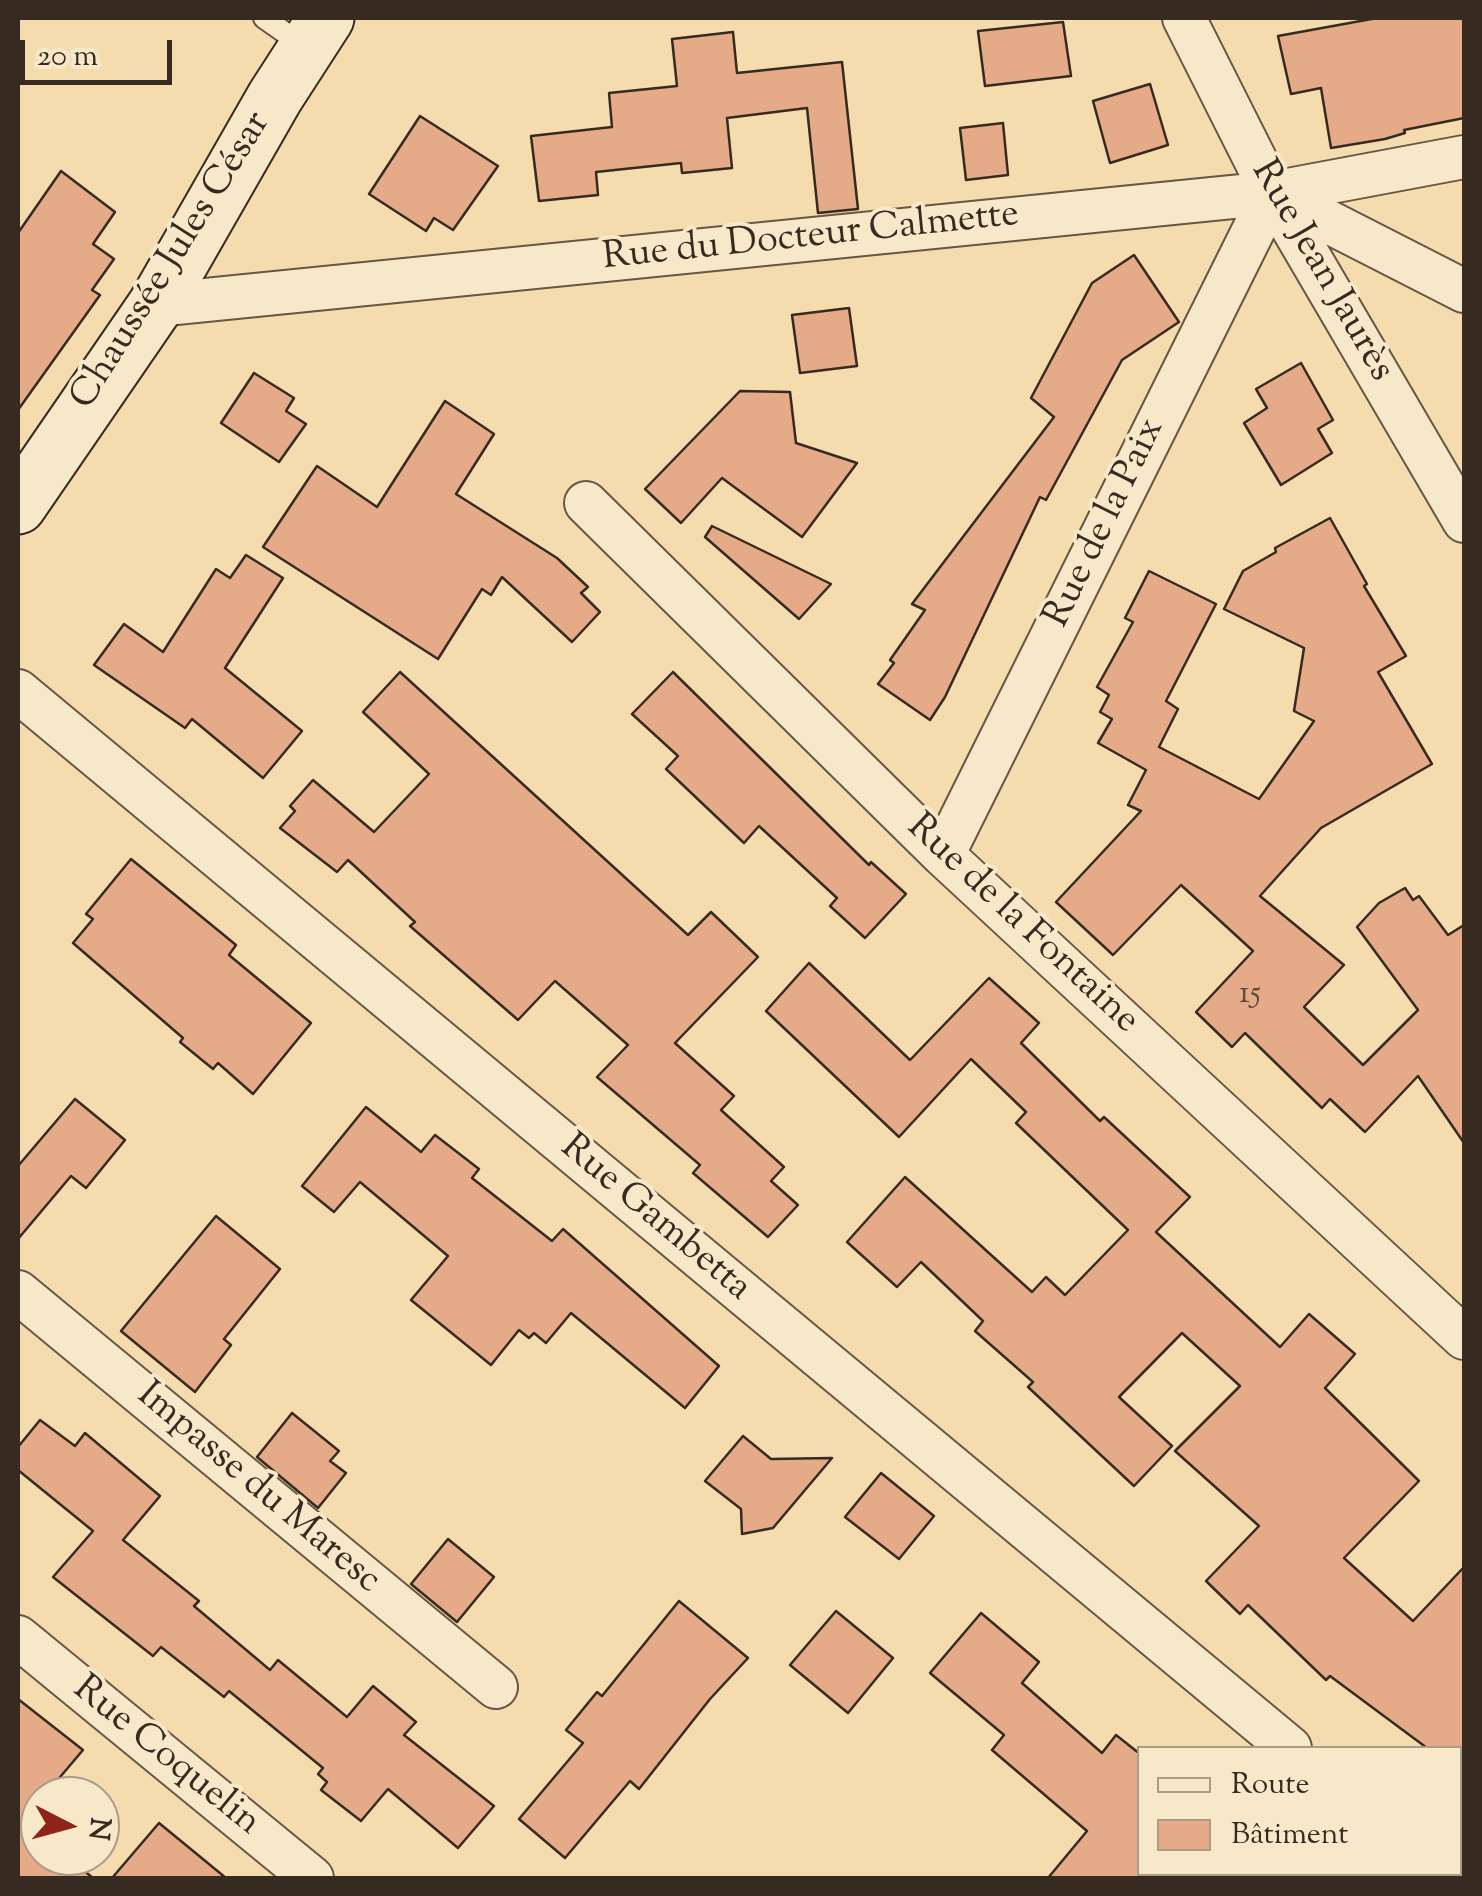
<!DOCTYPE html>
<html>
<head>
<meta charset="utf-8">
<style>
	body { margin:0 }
	#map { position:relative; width:1482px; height:1896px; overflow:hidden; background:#f5dcae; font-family:"Sorts Mill Goudy",serif }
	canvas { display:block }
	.frame { position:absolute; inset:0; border:20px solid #372a21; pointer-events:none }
	.legend { position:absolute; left:1137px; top:1746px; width:325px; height:130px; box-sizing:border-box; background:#f8e8ca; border:2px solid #ab9c86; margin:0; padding:12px 18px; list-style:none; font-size:30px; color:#372a21 }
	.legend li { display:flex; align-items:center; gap:20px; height:50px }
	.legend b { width:50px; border:2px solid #ab9c86 }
	.north { position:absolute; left:20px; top:1776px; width:100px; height:100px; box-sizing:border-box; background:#f8e8ca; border:2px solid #ab9c86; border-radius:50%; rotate:96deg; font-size:28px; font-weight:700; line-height:40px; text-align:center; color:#372a21 }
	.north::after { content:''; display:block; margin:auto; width:35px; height:45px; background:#8f2418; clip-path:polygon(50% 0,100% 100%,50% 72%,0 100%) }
	.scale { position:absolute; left:20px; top:40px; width:152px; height:45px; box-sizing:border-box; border:5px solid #372a21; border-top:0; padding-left:12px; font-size:30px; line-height:35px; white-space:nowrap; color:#372a21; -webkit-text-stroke:8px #f8e8ca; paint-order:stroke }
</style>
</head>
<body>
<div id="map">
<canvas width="1482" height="1896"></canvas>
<div class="frame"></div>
<ul class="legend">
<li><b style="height:12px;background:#f8e8ca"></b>Route</li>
<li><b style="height:28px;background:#e5aa88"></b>Bâtiment</li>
</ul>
<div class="north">N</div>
<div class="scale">20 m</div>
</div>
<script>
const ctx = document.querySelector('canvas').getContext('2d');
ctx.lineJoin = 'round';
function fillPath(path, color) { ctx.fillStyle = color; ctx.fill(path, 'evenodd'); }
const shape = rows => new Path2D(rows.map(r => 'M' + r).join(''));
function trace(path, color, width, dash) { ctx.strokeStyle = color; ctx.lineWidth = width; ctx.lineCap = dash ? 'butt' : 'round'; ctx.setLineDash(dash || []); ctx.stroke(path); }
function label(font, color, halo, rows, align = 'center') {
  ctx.font = font + ' "Sorts Mill Goudy",serif'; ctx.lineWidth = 8; ctx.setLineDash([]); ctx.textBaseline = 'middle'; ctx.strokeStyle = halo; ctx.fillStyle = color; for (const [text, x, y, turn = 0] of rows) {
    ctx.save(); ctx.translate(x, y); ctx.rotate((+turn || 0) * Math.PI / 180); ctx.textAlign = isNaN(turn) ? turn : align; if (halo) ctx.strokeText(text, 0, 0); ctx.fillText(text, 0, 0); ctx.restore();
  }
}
const building = shape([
	[1377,18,1464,18,1464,118,1404,130,1405,133,1385,139,1331,148,1321,88,1291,94,1278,36,1377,18],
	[1063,22,1071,76,985,86,978,31,1063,22],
	[733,32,737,73,842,62,858,209,818,213,807,108,727,118,732,168,682,173,681,163,596,172,598,195,539,201,531,136,612,127,609,93,677,86,672,39,733,32],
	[1150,84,1168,145,1110,163,1093,101,1150,84],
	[420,116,498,166,453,230,434,218,426,231,369,194,420,116],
	[1003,123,1008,175,966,180,960,128,1003,123],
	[61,171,115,212,93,244,114,259,92,290,100,295,18,410,18,233,61,171],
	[1134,255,1179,322,1122,360,1046,500,1040,497,945,697,930,720,878,684,894,663,890,660,925,610,912,604,1054,417,1031,398,1092,283,1134,255],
	[849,308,857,366,800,373,792,315,849,308],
	[1301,363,1333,420,1318,429,1332,453,1281,485,1244,423,1267,408,1256,389,1301,363],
	[254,373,294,398,286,411,306,424,279,462,221,423,254,373],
	[740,391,790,392,796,443,857,463,802,537,722,478,681,523,645,489,740,391],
	[445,401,494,434,456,494,557,558,588,587,581,593,600,612,572,642,502,577,491,595,482,589,438,659,263,547,317,466,377,507,445,401],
	[1330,518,1367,584,1364,586,1406,656,1378,672,1432,764,1321,828,1260,896,1344,965,1304,1007,1363,1065,1418,1010,1357,927,1379,903,1405,888,1413,900,1419,896,1448,935,1464,925,1464,1143,1418,1076,1365,1132,1330,1099,1322,1108,1245,1033,1232,1047,1196,1012,1253,951,1181,885,1113,955,1056,902,1141,811,1128,805,1146,770,1098,743,1112,719,1100,712,1109,695,1097,687,1133,622,1125,618,1149,571,1216,604,1166,701,1178,709,1159,747,1259,799,1314,721,1294,711,1304,648,1224,609,1243,571,1276,552,1275,548,1330,518],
	[712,526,831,584,799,619,705,537,712,526],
	[246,555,283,578,225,668,302,731,263,778,192,719,185,728,94,665,124,624,163,652,216,569,230,578,246,555],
	[400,672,688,935,711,912,758,957,675,1043,734,1096,721,1110,784,1167,771,1181,798,1205,768,1237,693,1173,700,1165,597,1077,628,1045,555,981,518,1020,410,926,415,922,348,860,337,872,280,828,295,811,290,806,313,780,374,832,429,774,363,712,400,672],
	[673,672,869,865,871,862,906,894,865,938,830,906,837,898,759,826,744,843,666,769,678,756,632,714,673,672],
	[131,859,236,945,229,955,311,1023,253,1094,218,1063,213,1069,180,1042,183,1038,73,943,93,919,86,914,131,859],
	[809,963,910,1060,989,978,1039,1023,1021,1043,1100,1121,1104,1117,1190,1197,1156,1232,1280,1347,1309,1314,1355,1354,1325,1388,1419,1481,1344,1558,1413,1621,1464,1567,1464,1748,1427,1748,1330,1676,1326,1680,1248,1605,1240,1614,1206,1581,1259,1526,1175,1451,1240,1386,1182,1333,1119,1397,1172,1446,1134,1486,1028,1387,1033,1382,975,1331,983,1321,921,1262,897,1287,847,1242,905,1177,1032,1292,1046,1277,1065,1295,1128,1230,1016,1123,1026,1112,971,1059,899,1137,766,1011,809,963],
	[75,1099,125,1140,86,1188,71,1176,18,1239,18,1166,75,1099],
	[366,1107,421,1152,435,1135,479,1169,472,1178,552,1241,563,1229,719,1366,685,1408,571,1313,546,1343,534,1333,529,1338,519,1330,491,1365,411,1300,448,1256,360,1182,334,1212,302,1186,366,1107],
	[216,1216,280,1269,224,1339,231,1345,195,1392,121,1331,216,1216],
	[292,1413,339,1451,330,1461,346,1473,318,1508,257,1457,292,1413],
	[40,1420,75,1446,85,1433,160,1496,123,1540,199,1601,194,1606,270,1670,278,1660,347,1717,373,1686,416,1722,404,1735,494,1806,458,1848,388,1789,361,1821,321,1790,327,1782,318,1774,323,1768,229,1691,224,1697,161,1647,153,1656,53,1577,93,1531,18,1470,18,1447,40,1420],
	[743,1436,771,1459,832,1458,773,1528,742,1534,741,1509,705,1481,743,1436],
	[881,1473,934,1516,899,1559,845,1517,881,1473],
	[448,1539,494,1577,457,1622,411,1584,448,1539],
	[679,1601,748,1658,710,1699,639,1789,630,1781,565,1858,519,1819,583,1743,566,1730,597,1692,602,1696,679,1601],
	[836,1611,893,1658,848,1713,790,1665,836,1611],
	[981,1613,1039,1662,1022,1683,1102,1753,1116,1735,1140,1754,1140,1878,1048,1878,1087,1831,992,1750,1004,1735,930,1673,981,1613],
	[18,1699,83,1750,44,1796,40,1796,40,1801,23,1821,40,1835,40,1856,66,1856,93,1878,18,1878,18,1699],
	[159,1823,226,1878,112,1878,159,1823]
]);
const lane = shape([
	[264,18,304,46]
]);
const street = shape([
	[1184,18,1272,193,1464,521],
	[1272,193,1464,291],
	[156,305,1272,193,1464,157],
	[586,503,943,855,1464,1338],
	[18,691,1290,1748],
	[943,855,1272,193],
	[18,1292,496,1687],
	[18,1637,312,1878],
	[1440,1874,1446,1878]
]);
const secondary = shape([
	[18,506,156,305,275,97,326,18]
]);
const numberNames = [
	["15",1250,997]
];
const streetNames = [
	["Rue du Docteur Calmette",811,239,-6],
	["Chaussée Jules César",173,262,-58],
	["Rue Jean Jaurès",1320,272,60],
	["Rue de la Paix",1107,524,-64],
	["Rue de la Fontaine",1021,926,43],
	["Rue Gambetta",654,1220,40],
	["Impasse du Maresc",257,1490,40],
	["Rue Coquelin",165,1758,39]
];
fillPath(building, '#e5aa88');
trace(building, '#372a21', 2.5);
trace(lane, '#665644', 24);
trace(street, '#665644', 46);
trace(secondary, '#372a21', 59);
trace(lane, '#f8e8ca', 20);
trace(street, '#f8e8ca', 42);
trace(secondary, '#f8e8ca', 55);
label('32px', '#624a3b', null, numberNames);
label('38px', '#372a21', '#f8e8ca', streetNames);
</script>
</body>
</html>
